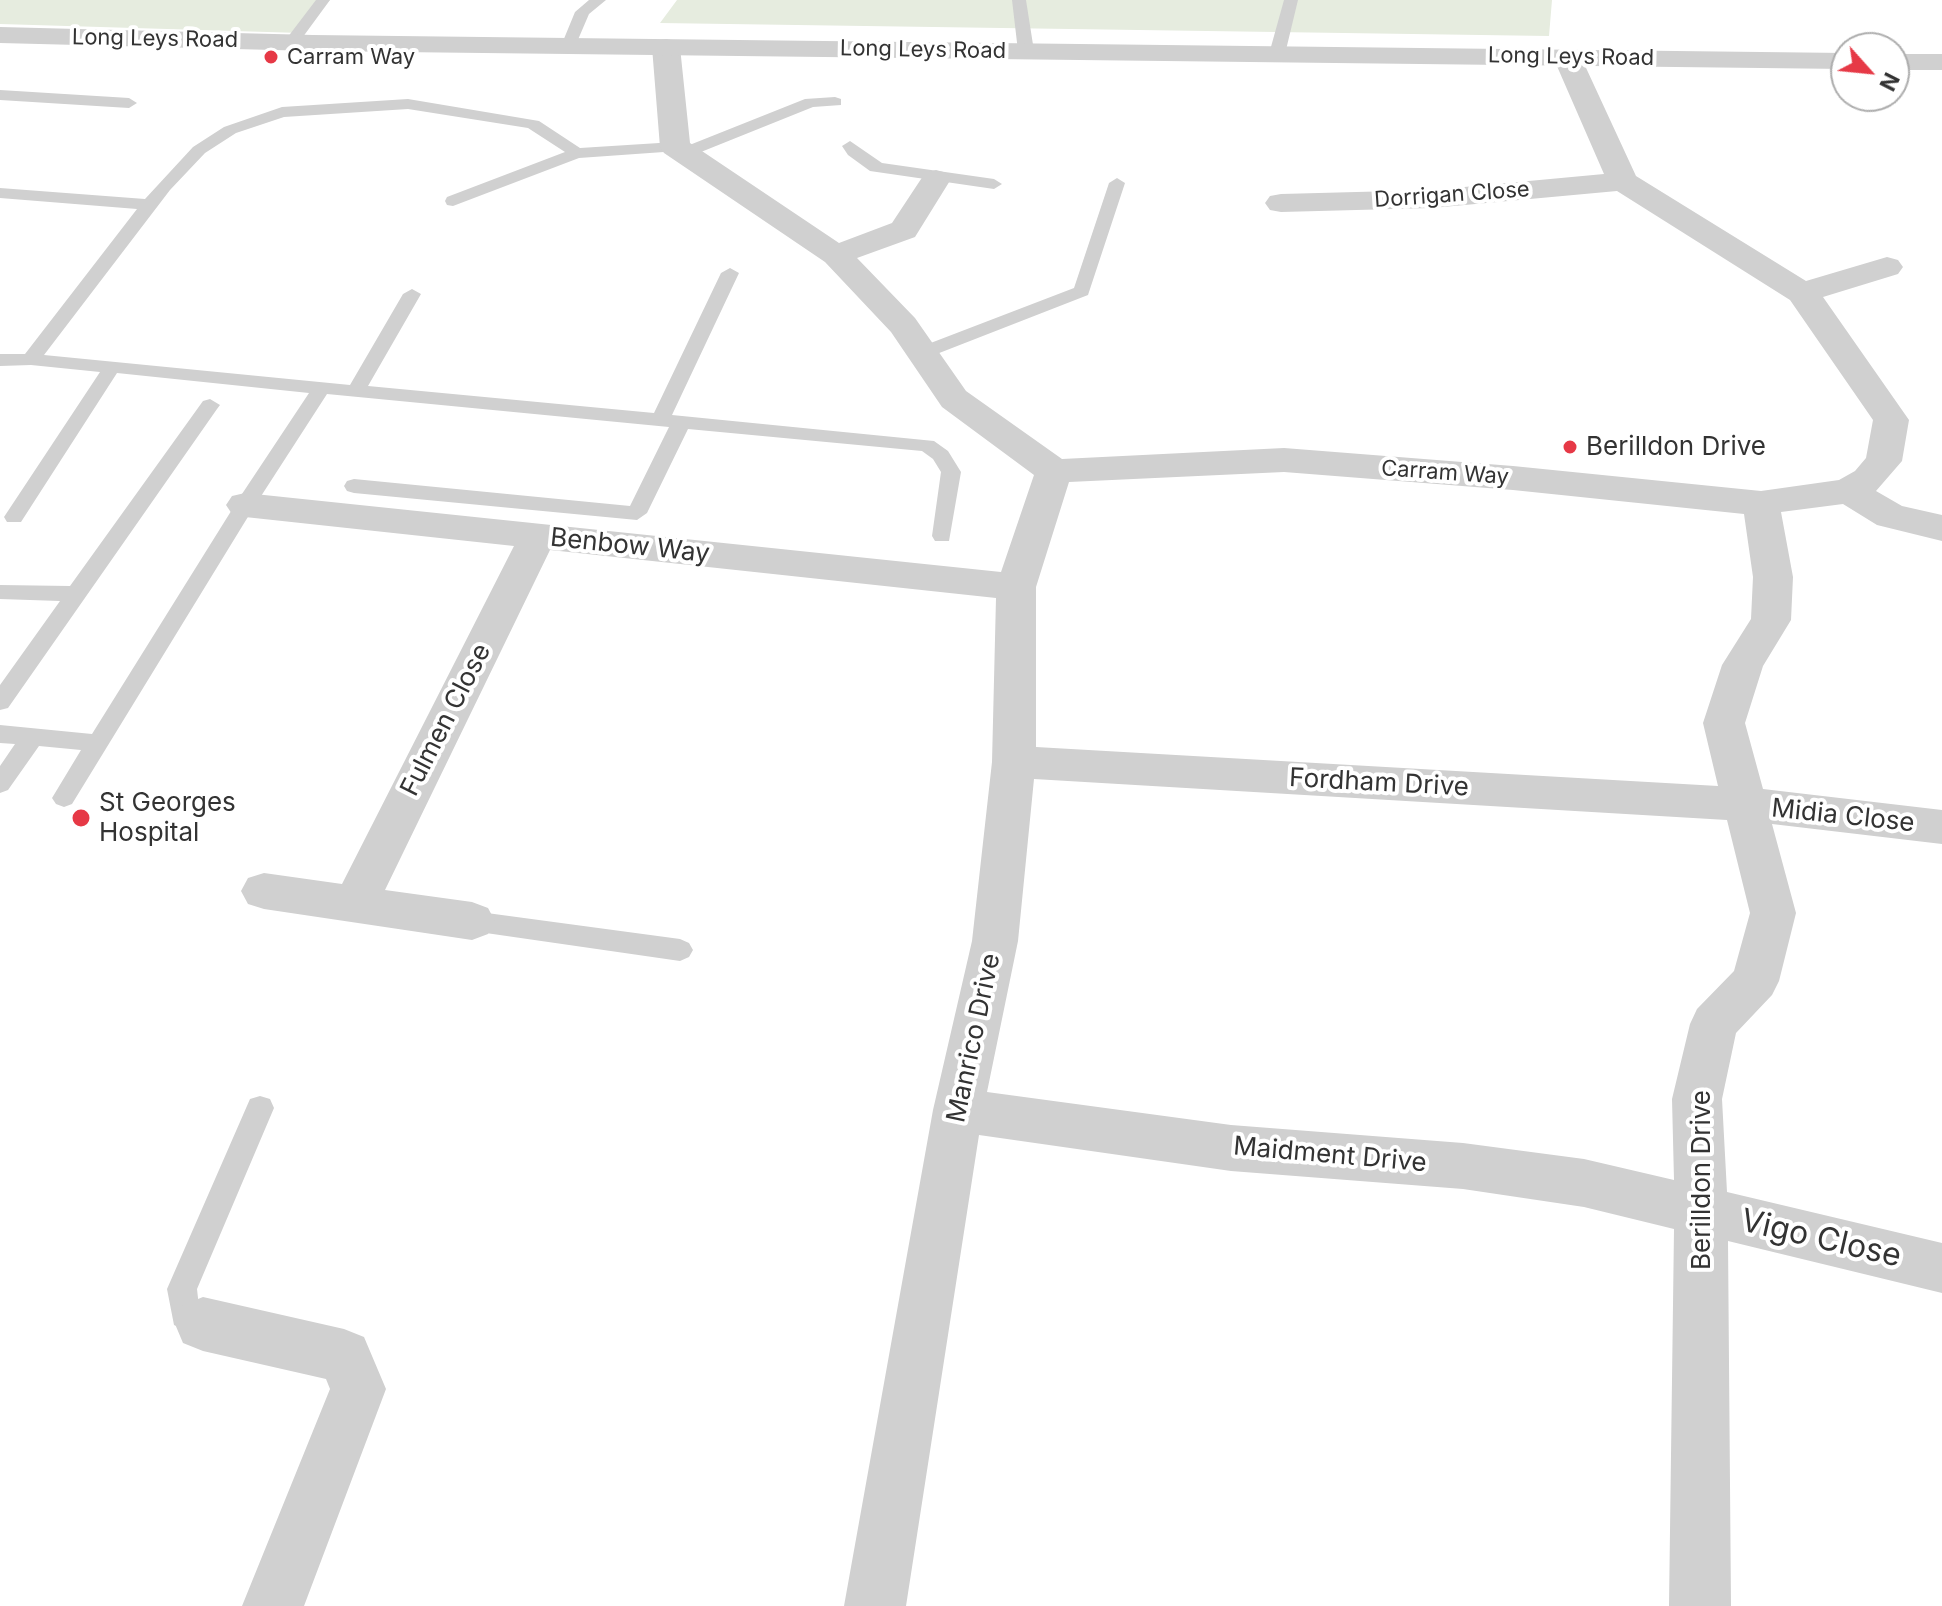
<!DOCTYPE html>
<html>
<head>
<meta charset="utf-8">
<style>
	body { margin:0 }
	#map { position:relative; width:1942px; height:1606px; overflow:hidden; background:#fff; font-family:Inter,sans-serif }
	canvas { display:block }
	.north { position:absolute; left:1830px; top:32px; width:80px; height:80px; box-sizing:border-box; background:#fff; border:2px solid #adadad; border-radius:50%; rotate:117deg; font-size:22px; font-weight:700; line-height:32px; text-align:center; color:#333 }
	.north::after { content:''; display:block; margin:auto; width:28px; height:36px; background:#e63946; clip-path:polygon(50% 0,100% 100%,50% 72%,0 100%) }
</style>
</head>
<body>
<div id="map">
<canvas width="1942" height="1606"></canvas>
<div class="north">N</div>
</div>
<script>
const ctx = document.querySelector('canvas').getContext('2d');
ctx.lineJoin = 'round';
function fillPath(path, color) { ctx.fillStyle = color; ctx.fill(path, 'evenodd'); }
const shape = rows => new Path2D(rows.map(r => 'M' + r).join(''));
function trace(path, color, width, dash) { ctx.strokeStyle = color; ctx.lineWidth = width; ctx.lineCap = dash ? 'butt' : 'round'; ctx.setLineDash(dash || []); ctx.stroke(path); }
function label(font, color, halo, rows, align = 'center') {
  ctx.font = font + ' Inter,sans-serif'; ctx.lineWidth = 8; ctx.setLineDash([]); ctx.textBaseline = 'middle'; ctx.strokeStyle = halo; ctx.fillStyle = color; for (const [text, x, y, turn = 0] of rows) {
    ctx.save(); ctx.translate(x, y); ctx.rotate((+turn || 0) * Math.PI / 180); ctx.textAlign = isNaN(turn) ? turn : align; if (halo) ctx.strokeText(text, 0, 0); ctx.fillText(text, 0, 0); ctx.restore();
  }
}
const green = shape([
	[0,0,330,0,301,33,0,24],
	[677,0,1552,0,1549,36,660,23]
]);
const service = shape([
	[316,0,330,0,297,45,287,45,284,42,316,0],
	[589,0,606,0,589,14,574,49,564,49,561,46,575,12,589,0],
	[1012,0,1026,0,1034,51,1031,54,1021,54,1018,51,1012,0],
	[1284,0,1298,0,1285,54,1277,59,1269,54,1284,0],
	[0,90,129,98,137,103,129,108,0,100,0,90],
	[835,97,841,99,841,105,813,107,691,156,679,156,678,151,579,158,453,206,447,205,445,201,447,197,565,152,528,128,408,109,284,117,236,133,205,153,170,190,44,355,350,385,403,294,412,289,421,294,368,386,654,413,721,273,730,268,739,273,672,415,934,441,948,451,961,472,949,541,935,541,932,536,941,472,933,459,922,451,688,429,647,513,637,520,354,493,347,491,344,486,347,481,354,479,630,506,669,427,327,394,254,507,72,804,64,807,56,804,52,798,81,750,39,746,8,790,0,793,0,766,15,744,0,743,0,725,92,734,238,500,309,393,117,373,21,522,7,522,4,517,100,372,31,365,0,366,0,354,25,354,137,209,0,198,0,188,145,199,193,147,224,127,282,107,408,99,539,121,580,148,675,142,681,144,682,148,805,99,835,97],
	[850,141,882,163,994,179,1002,184,994,189,870,171,848,155,842,146,850,141],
	[1117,178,1125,183,1088,295,929,357,915,357,913,353,915,349,1074,288,1109,183,1117,178],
	[210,399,220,405,217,409,8,708,0,710,0,685,60,601,0,599,0,585,70,586,203,401,210,399],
	[472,911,680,939,689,943,693,950,689,957,680,961,472,931,463,928,459,921,463,914,472,911],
	[260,1096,270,1099,274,1108,197,1289,199,1307,214,1314,218,1324,214,1334,203,1338,174,1325,167,1289,250,1099,260,1096]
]);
const minor = shape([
	[666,39,676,41,680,47,690,143,839,243,892,223,925,173,936,170,947,173,951,179,915,237,857,258,915,318,966,391,1062,459,1284,448,1513,466,1761,491,1839,480,1855,471,1866,458,1873,420,1790,300,1617,191,1432,208,1281,212,1270,210,1265,203,1270,196,1281,194,1432,190,1604,174,1553,57,1557,51,1567,49,1577,51,1581,57,1636,176,1806,281,1887,257,1898,260,1903,267,1898,274,1823,297,1909,420,1902,461,1876,491,1902,506,1942,515,1942,541,1877,525,1843,504,1781,512,1793,577,1791,620,1763,666,1745,723,1763,789,1942,810,1942,844,1772,824,1796,913,1779,981,1772,995,1736,1033,1722,1099,1727,1192,1942,1243,1942,1293,1728,1241,1731,1606,1669,1606,1674,1229,1584,1207,1463,1189,1231,1171,979,1135,906,1606,844,1606,933,1110,972,941,992,762,996,598,550,550,385,890,472,902,488,908,495,921,488,934,472,940,264,909,248,904,241,891,248,878,264,873,342,884,514,546,245,517,232,514,226,505,232,496,245,493,1001,572,1034,475,942,407,891,332,825,262,664,153,660,147,652,47,656,41,666,39],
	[1284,472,1513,490,1744,514,1753,577,1751,619,1722,665,1703,723,1718,786,1036,747,1036,587,1069,482,1284,472],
	[1034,779,1727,820,1750,913,1734,971,1697,1009,1690,1024,1672,1099,1674,1180,1584,1159,1463,1143,1231,1125,987,1092,1018,941,1034,779],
	[203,1297,344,1329,364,1337,386,1389,304,1606,242,1606,330,1389,326,1379,203,1351,183,1343,175,1324,183,1305,203,1297]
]);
const tertiary = shape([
	[0,27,313,35,1846,53,1846,69,313,51,0,43,0,27],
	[1894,54,1942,54,1942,70,1894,70,1894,54]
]);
const markers = [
	[271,57,8,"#e63946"],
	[1570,447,8,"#e63946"],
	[81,818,10,"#e63946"]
];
const farStreetnames = [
	["Long Leys Road",155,39,1],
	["Long Leys Road",923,50,1],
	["Long Leys Road",1571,57,1],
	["Dorrigan Close",1452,195,-4],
	["Carram Way",1445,473,4]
];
const farPoinames = [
	["Carram Way",287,57]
];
const poiNames = [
	["Berilldon Drive",1586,447],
	["St Georges",99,803],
	["Hospital",99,833]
];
const streetNames = [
	["Benbow Way",630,546,6],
	["Fulmen Close",446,720,-63],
	["Fordham Drive",1379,783,3],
	["Midia Close",1843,816,6],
	["Manrico Drive",974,1038,-78],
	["Maidment Drive",1330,1155,5],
	["Berilldon Drive",1702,1180,-90]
];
const nearStreetnames = [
	["Vigo Close",1821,1239,13]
];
fillPath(green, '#e6ecdf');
fillPath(service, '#d0d0d0');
fillPath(minor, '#d0d0d0');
fillPath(tertiary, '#d0d0d0');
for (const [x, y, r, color] of markers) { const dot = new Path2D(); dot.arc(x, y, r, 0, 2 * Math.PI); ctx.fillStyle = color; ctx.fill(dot); trace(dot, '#fff', 3); }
label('22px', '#333', '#fff', farStreetnames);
label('22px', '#333', '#fff', farPoinames, 'left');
label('26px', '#333', '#fff', poiNames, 'left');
label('26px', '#333', '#fff', streetNames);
label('32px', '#333', '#fff', nearStreetnames);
</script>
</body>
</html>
